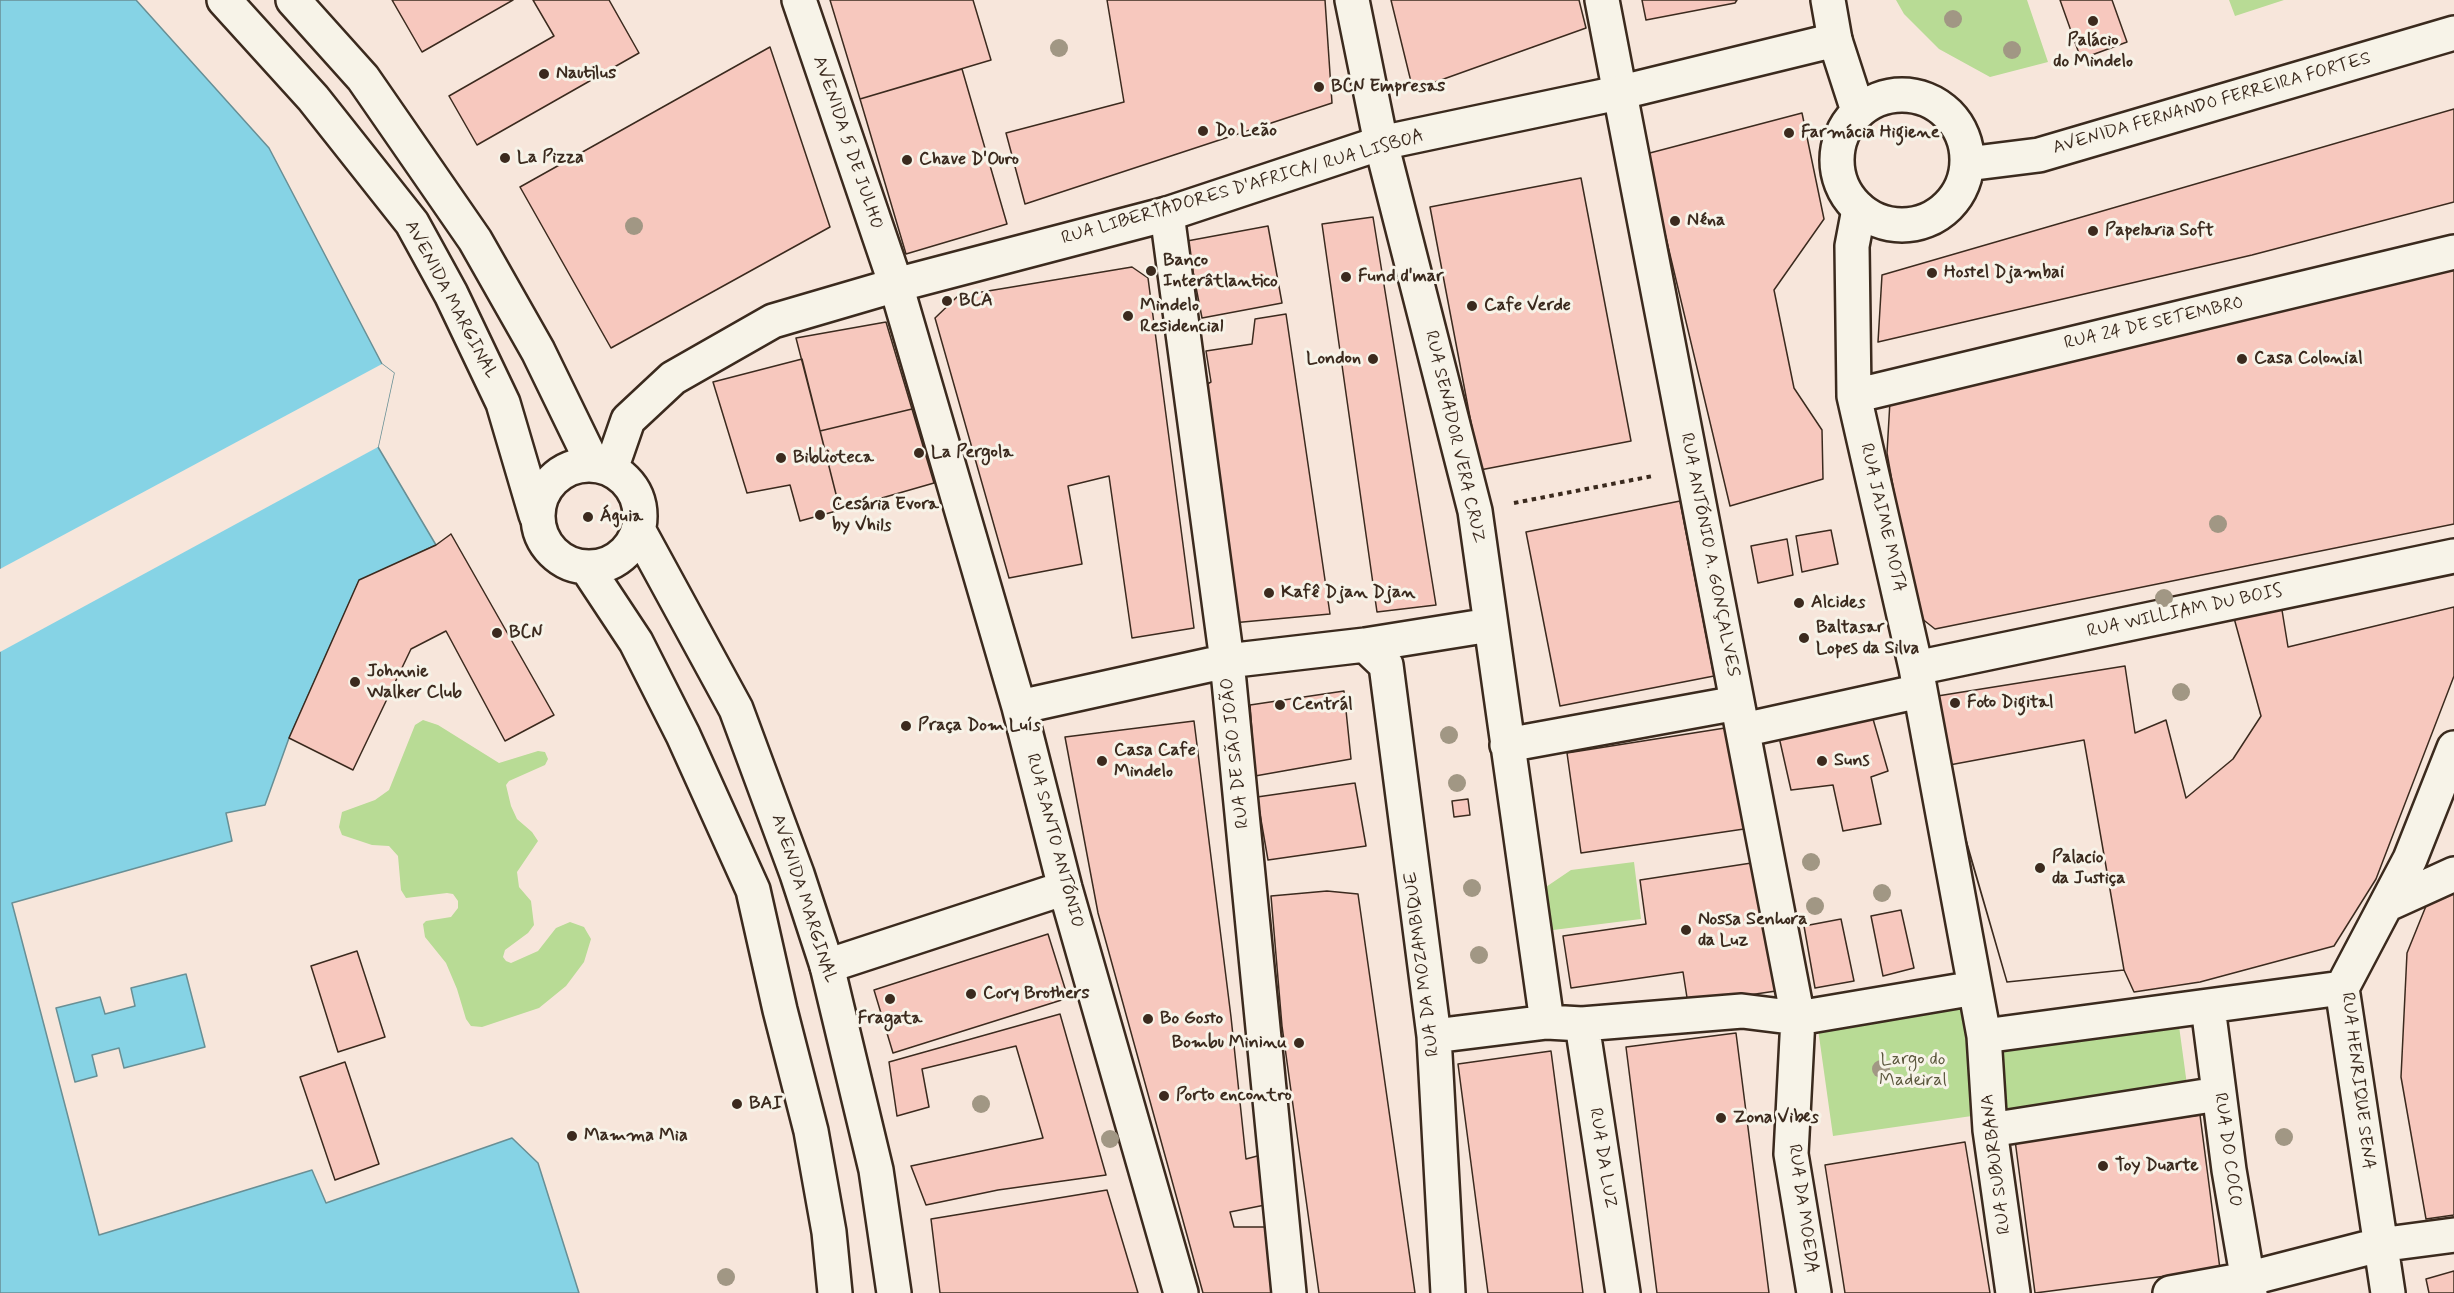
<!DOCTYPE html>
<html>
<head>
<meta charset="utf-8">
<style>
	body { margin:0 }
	canvas { display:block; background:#f7e6db }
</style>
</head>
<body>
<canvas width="2454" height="1293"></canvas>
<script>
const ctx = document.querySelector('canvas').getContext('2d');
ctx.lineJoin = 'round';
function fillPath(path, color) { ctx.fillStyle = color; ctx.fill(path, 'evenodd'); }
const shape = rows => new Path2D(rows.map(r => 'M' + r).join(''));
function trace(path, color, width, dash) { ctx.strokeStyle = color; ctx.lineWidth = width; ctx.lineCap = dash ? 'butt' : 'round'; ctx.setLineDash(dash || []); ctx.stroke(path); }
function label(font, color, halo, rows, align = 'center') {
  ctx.font = font + ' Mynerve,sans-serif'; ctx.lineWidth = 6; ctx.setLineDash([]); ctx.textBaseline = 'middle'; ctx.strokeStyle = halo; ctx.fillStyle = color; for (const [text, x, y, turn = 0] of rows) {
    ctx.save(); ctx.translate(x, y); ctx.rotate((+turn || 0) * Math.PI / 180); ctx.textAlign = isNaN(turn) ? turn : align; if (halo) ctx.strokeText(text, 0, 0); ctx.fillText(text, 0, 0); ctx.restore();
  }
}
const green = shape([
	[1896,0,2027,0,2048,62,1990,77,1939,49,1904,14],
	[2229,0,2284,0,2235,16],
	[423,720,438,725,499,763,538,751,545,752,548,759,545,765,509,781,506,785,511,806,517,819,532,832,538,841,517,872,519,887,531,901,534,925,528,933,505,950,503,957,506,961,511,963,538,951,556,928,570,922,584,927,591,939,584,962,566,986,539,1008,482,1027,471,1026,466,1019,457,989,446,963,425,937,423,924,426,921,451,917,458,908,458,901,453,894,447,893,406,898,401,890,398,856,389,846,372,845,342,835,339,827,342,812,375,800,389,790,415,725],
	[1634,862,1641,919,1545,931,1540,891,1571,870],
	[1963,1009,1969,1055,2179,1026,2187,1085,1833,1136,1818,1029]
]);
const water = shape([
	[0,0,136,0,269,148,382,364,394,373,378,447,436,545,359,581,289,738,265,805,226,813,232,841,12,903,99,1235,312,1170,326,1203,512,1138,538,1163,579,1293,0,1293,0,0],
	[186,974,205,1047,124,1068,119,1048,92,1055,97,1076,75,1082,56,1008,100,997,105,1014,135,1006,131,988,186,974]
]);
const pier = shape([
	[382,364,394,373,378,447,0,652,0,569]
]);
const building = shape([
	[392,0,513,0,422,52,392,0],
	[533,0,609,0,639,53,477,145,449,96,554,36,533,0],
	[830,0,973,0,991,60,860,99,830,0],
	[1107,0,1325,0,1332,103,1025,204,1006,133,1124,102,1107,0],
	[1391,0,1579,0,1586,28,1413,90,1391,0],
	[1642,0,1737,0,1735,3,1646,20,1642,0],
	[2060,0,2112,0,2127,42,2081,59,2060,0],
	[770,47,830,227,611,348,520,187,770,47],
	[962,69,1007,224,906,254,860,99,962,69],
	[2454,109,2454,202,2252,255,1878,342,1882,275,2454,109],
	[1802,113,1824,219,1774,290,1794,388,1822,430,1823,479,1730,506,1646,154,1802,113],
	[1581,178,1631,441,1480,470,1430,207,1581,178],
	[1373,217,1436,605,1377,612,1322,224,1373,217],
	[1268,226,1282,303,1202,318,1187,241,1268,226],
	[1132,267,1148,278,1194,628,1132,638,1109,476,1068,486,1082,564,1009,578,935,318,958,296,1132,267],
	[2454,270,2454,524,1935,629,1916,614,1887,453,1890,401,2454,270],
	[1286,314,1330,614,1232,623,1200,388,1211,382,1206,351,1252,344,1255,319,1286,314],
	[886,322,912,409,820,431,796,338,886,322],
	[802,359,840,510,800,521,790,485,747,493,713,382,802,359],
	[912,409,934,483,840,510,820,431,912,409],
	[1680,501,1714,676,1560,706,1526,532,1680,501],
	[1831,530,1838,564,1802,572,1796,536,1831,530],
	[451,534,554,715,505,741,446,631,411,649,353,770,289,738,359,580,436,545,451,534],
	[1787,539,1793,575,1758,583,1751,546,1787,539],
	[2281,604,2288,647,2454,607,2454,676,2376,879,2334,946,2200,982,2134,992,2124,970,2007,982,1925,698,2125,666,2135,733,2166,720,2186,798,2233,759,2261,716,2234,618,2281,604],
	[1344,691,1351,759,1255,776,1250,705,1344,691],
	[1873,719,1888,771,1871,777,1881,824,1843,831,1833,785,1791,790,1779,737,1873,719],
	[1194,721,1231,1017,1246,1159,1261,1155,1265,1205,1230,1212,1234,1227,1265,1227,1272,1293,1203,1293,1098,913,1065,737,1194,721],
	[1725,728,1744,829,1581,853,1567,753,1725,728],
	[2084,740,2124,970,2007,982,1944,766,2084,740],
	[1355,783,1366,846,1268,860,1257,797,1355,783],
	[1468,799,1470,815,1454,817,1452,801,1468,799],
	[1758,862,1776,991,1688,1004,1683,972,1571,988,1563,936,1646,924,1640,880,1758,862],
	[2454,887,2454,1215,2426,1219,2401,1077,2407,953,2426,906,2454,887],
	[1327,891,1358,894,1415,1293,1319,1293,1282,1026,1271,896,1327,891],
	[1901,910,1914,968,1883,976,1871,916,1901,910],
	[1841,919,1854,981,1815,988,1804,926,1841,919],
	[1048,934,1068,998,893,1053,874,990,1048,934],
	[357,951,385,1037,338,1052,311,966,357,951],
	[1060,1014,1106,1175,998,1190,926,1205,911,1166,1043,1138,1016,1046,922,1069,929,1107,897,1116,889,1062,1060,1014],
	[1736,1033,1769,1293,1657,1293,1626,1047,1736,1033],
	[1551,1051,1583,1293,1488,1293,1458,1064,1551,1051],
	[345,1062,379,1164,335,1180,300,1077,345,1062],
	[2200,1115,2220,1269,2035,1293,2015,1140,2200,1115],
	[1965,1142,1990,1293,1845,1293,1825,1165,1965,1142],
	[1107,1190,1138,1293,940,1293,931,1219,1107,1190],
	[2454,1271,2454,1293,2429,1293,2426,1279,2454,1271]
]);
const path = shape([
	[1514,503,1653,476]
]);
const minor = shape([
	[224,0,313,98,412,223,451,294,503,403,536,515],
	[293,0,363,78,475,240,538,351,593,464],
	[799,0,896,285,1019,707,1065,888,1181,1293],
	[1352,0,1381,143,1475,511,1547,1022],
	[1602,0,1798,1018,1791,1154,1814,1293],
	[1828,0,1835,40],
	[1859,209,1852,246,1854,396,1916,668,1984,1036,1990,1130,2013,1293],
	[1167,214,1227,661,1289,1293],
	[1854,396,2454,252],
	[1365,645,1386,665,1434,1036,1448,1293],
	[1916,668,2454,556],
	[1019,707,1227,661,1365,645,1490,625],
	[1743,730,1920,691],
	[1507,745,1737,703],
	[2386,905,2454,874],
	[827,966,1065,888],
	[2208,1007,2229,1170,2250,1293],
	[1582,1024,1623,1293],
	[1434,1036,1547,1022,1582,1024,1742,1011,1798,1018,1975,988],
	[1984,1036,2342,988],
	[1990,1130,2218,1094],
	[2170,1293,2247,1279,2379,1245,2454,1235],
	[2388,1293,2342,988,2410,859,2454,748]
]);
const major = shape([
	'1837 160a65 65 0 1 1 130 0a65 65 0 1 1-130 0Z',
	[1967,164,2039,155,2454,33],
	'538 516a51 51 0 1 1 102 0a51 51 0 1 1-102 0Z',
	[611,469,628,420,673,378,773,321,896,285,1167,214,1381,143,1618,93,1835,40,1858,111],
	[639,531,736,709,797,874,827,966,876,1170,894,1293],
	[587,568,636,642,683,735,753,890,780,1010,811,1131,829,1232,835,1293]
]);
const trees = [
	[1953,19],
	[1059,48],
	[2012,50],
	[634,226],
	[2218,524],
	[2164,598],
	[2181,692],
	[1449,735],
	[1457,783],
	[1811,862],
	[1472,888],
	[1882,893],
	[1815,906],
	[1479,955],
	[1881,1069],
	[981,1104],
	[2284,1137],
	[1110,1139],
	[726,1277]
];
const markers = [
	[2093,21,6,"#3b2a1e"],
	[544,74,6,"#3b2a1e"],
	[1319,87,6,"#3b2a1e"],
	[1203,131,6,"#3b2a1e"],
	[1789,133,6,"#3b2a1e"],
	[505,158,6,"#3b2a1e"],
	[907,160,6,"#3b2a1e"],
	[1675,221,6,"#3b2a1e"],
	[2093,231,6,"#3b2a1e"],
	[1151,271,6,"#3b2a1e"],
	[1932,273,6,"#3b2a1e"],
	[1346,277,6,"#3b2a1e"],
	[947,301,6,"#3b2a1e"],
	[1472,306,6,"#3b2a1e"],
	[1128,316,6,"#3b2a1e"],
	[1373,359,6,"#3b2a1e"],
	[2242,359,6,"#3b2a1e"],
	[919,453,6,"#3b2a1e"],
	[781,458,6,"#3b2a1e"],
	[820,515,6,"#3b2a1e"],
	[588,517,6,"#3b2a1e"],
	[1269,593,6,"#3b2a1e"],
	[1799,603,6,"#3b2a1e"],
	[497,633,6,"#3b2a1e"],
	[1804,638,6,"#3b2a1e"],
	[355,682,6,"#3b2a1e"],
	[1955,703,6,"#3b2a1e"],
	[1280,705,6,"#3b2a1e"],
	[906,726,6,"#3b2a1e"],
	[1102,761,6,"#3b2a1e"],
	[1822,761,6,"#3b2a1e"],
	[2040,868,6,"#3b2a1e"],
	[1686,930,6,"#3b2a1e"],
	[971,994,6,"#3b2a1e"],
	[890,999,6,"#3b2a1e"],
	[1148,1019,6,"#3b2a1e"],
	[1299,1043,6,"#3b2a1e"],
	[1164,1096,6,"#3b2a1e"],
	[737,1104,6,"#3b2a1e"],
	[1721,1118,6,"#3b2a1e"],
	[572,1136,6,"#3b2a1e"],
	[2103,1166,6,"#3b2a1e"]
];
const poiNames = [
	["Palácio",2093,41,"center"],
	["do Mindelo",2093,62,"center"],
	["Nautilus",556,74],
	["BCN Empresas",1331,87],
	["Do Leão",1215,131],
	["Farmácia Higiene",1801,133],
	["La Pizza",517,158],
	["Chave D'Ouro",919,160],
	["Néna",1687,221],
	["Papelaria Soft",2105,231],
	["Banco",1163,261],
	["Interâtlantico",1163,282],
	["Hostel Djambai",1944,273],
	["Fund d'mar",1358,277],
	["BCA",959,301],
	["Mindelo",1140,306],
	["Residencial",1140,327],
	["Cafe Verde",1484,306],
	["London",1361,359,"right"],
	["Casa Colonial",2254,359],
	["La Pergola",931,453],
	["Biblioteca",793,458],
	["Cesária Evora",832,505],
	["by Vhils",832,526],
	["Águia",600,517],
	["Kafê Djan Djan",1281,593],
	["Alcides",1811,603],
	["Baltasar",1816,628],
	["Lopes da Silva",1816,649],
	["BCN",509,633],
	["Johnnie",367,672],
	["Walker Club",367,693],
	["Foto Digital",1967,703],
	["Centrál",1292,705],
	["Praça Dom Luís",918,726],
	["Casa Cafe",1114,751],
	["Mindelo",1114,772],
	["Suns",1834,761],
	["Palacio",2052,858],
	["da Justiça",2052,879],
	["Nossa Senhora",1698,920],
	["da Luz",1698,941],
	["Cory Brothers",983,994],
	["Fragata",890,1019,"center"],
	["Bo Gosto",1160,1019],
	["Bombu Mininu",1287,1043,"right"],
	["Porto encontro",1176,1096],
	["BAI",749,1104],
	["Zona Vibes",1733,1118],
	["Mamma Mia",584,1136],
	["Toy Duarte",2115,1166]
];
const streetNames = [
	["AVENIDA FERNANDO FERREIRA FORTES",2212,104,-16],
	["AVENIDA 5 DE JULHO",847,143,71],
	["RUA LIBERTADORES D'AFRICA/ RUA LISBOA",1243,188,-16],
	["AVENIDA MARGINAL",450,300,62],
	["RUA 24 DE SETEMBRO",2154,324,-13],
	["RUA SENADOR VERA CRUZ",1454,437,77],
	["RUA JAIME MOTA",1882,518,77],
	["RUA ANTÓNIO A. GONÇALVES",1709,555,79],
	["RUA WILLIAM DU BOIS",2185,612,-12],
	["RUA DE SÃO JOÃO",1236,753,-96],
	["RUA SANTO ANTÓNIO",1054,841,75],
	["AVENIDA MARGINAL",803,899,72],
	["RUA DA MOZAMBIQUE",1423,964,-97],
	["RUA HENRIQUE SENA",2357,1081,83],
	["RUA DO COCO",2227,1150,82],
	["RUA DA LUZ",1602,1158,81],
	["RUA SUBURBANA",1997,1164,-97],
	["RUA DA MOEDA",1802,1209,82]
];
const parkNames = [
	["Largo do",1913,1060],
	["Madeiral",1913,1081]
];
fillPath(green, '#b8db95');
fillPath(water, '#86d3e5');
trace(water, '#688f95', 1.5);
fillPath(pier, '#f7e6db');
fillPath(building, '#f7c8be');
trace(building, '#3b2a1e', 1.5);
trace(minor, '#3b2a1e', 38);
trace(major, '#3b2a1e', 38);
trace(path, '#3b2a1e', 4, [4.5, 4.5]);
trace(minor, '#f7f3e8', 33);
trace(major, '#f7f3e8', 33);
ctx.fillStyle = '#a19784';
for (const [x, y] of trees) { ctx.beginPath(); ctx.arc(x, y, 9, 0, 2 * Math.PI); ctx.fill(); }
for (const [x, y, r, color] of markers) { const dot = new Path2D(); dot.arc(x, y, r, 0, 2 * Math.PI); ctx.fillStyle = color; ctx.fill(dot); trace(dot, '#f7f3e8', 2); }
label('bold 18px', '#3b2a1e', '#f7f3e8', poiNames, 'left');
label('18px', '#3b2a1e', '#f7f3e8', streetNames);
label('18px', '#5a563c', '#f7f3e8', parkNames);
</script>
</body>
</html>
